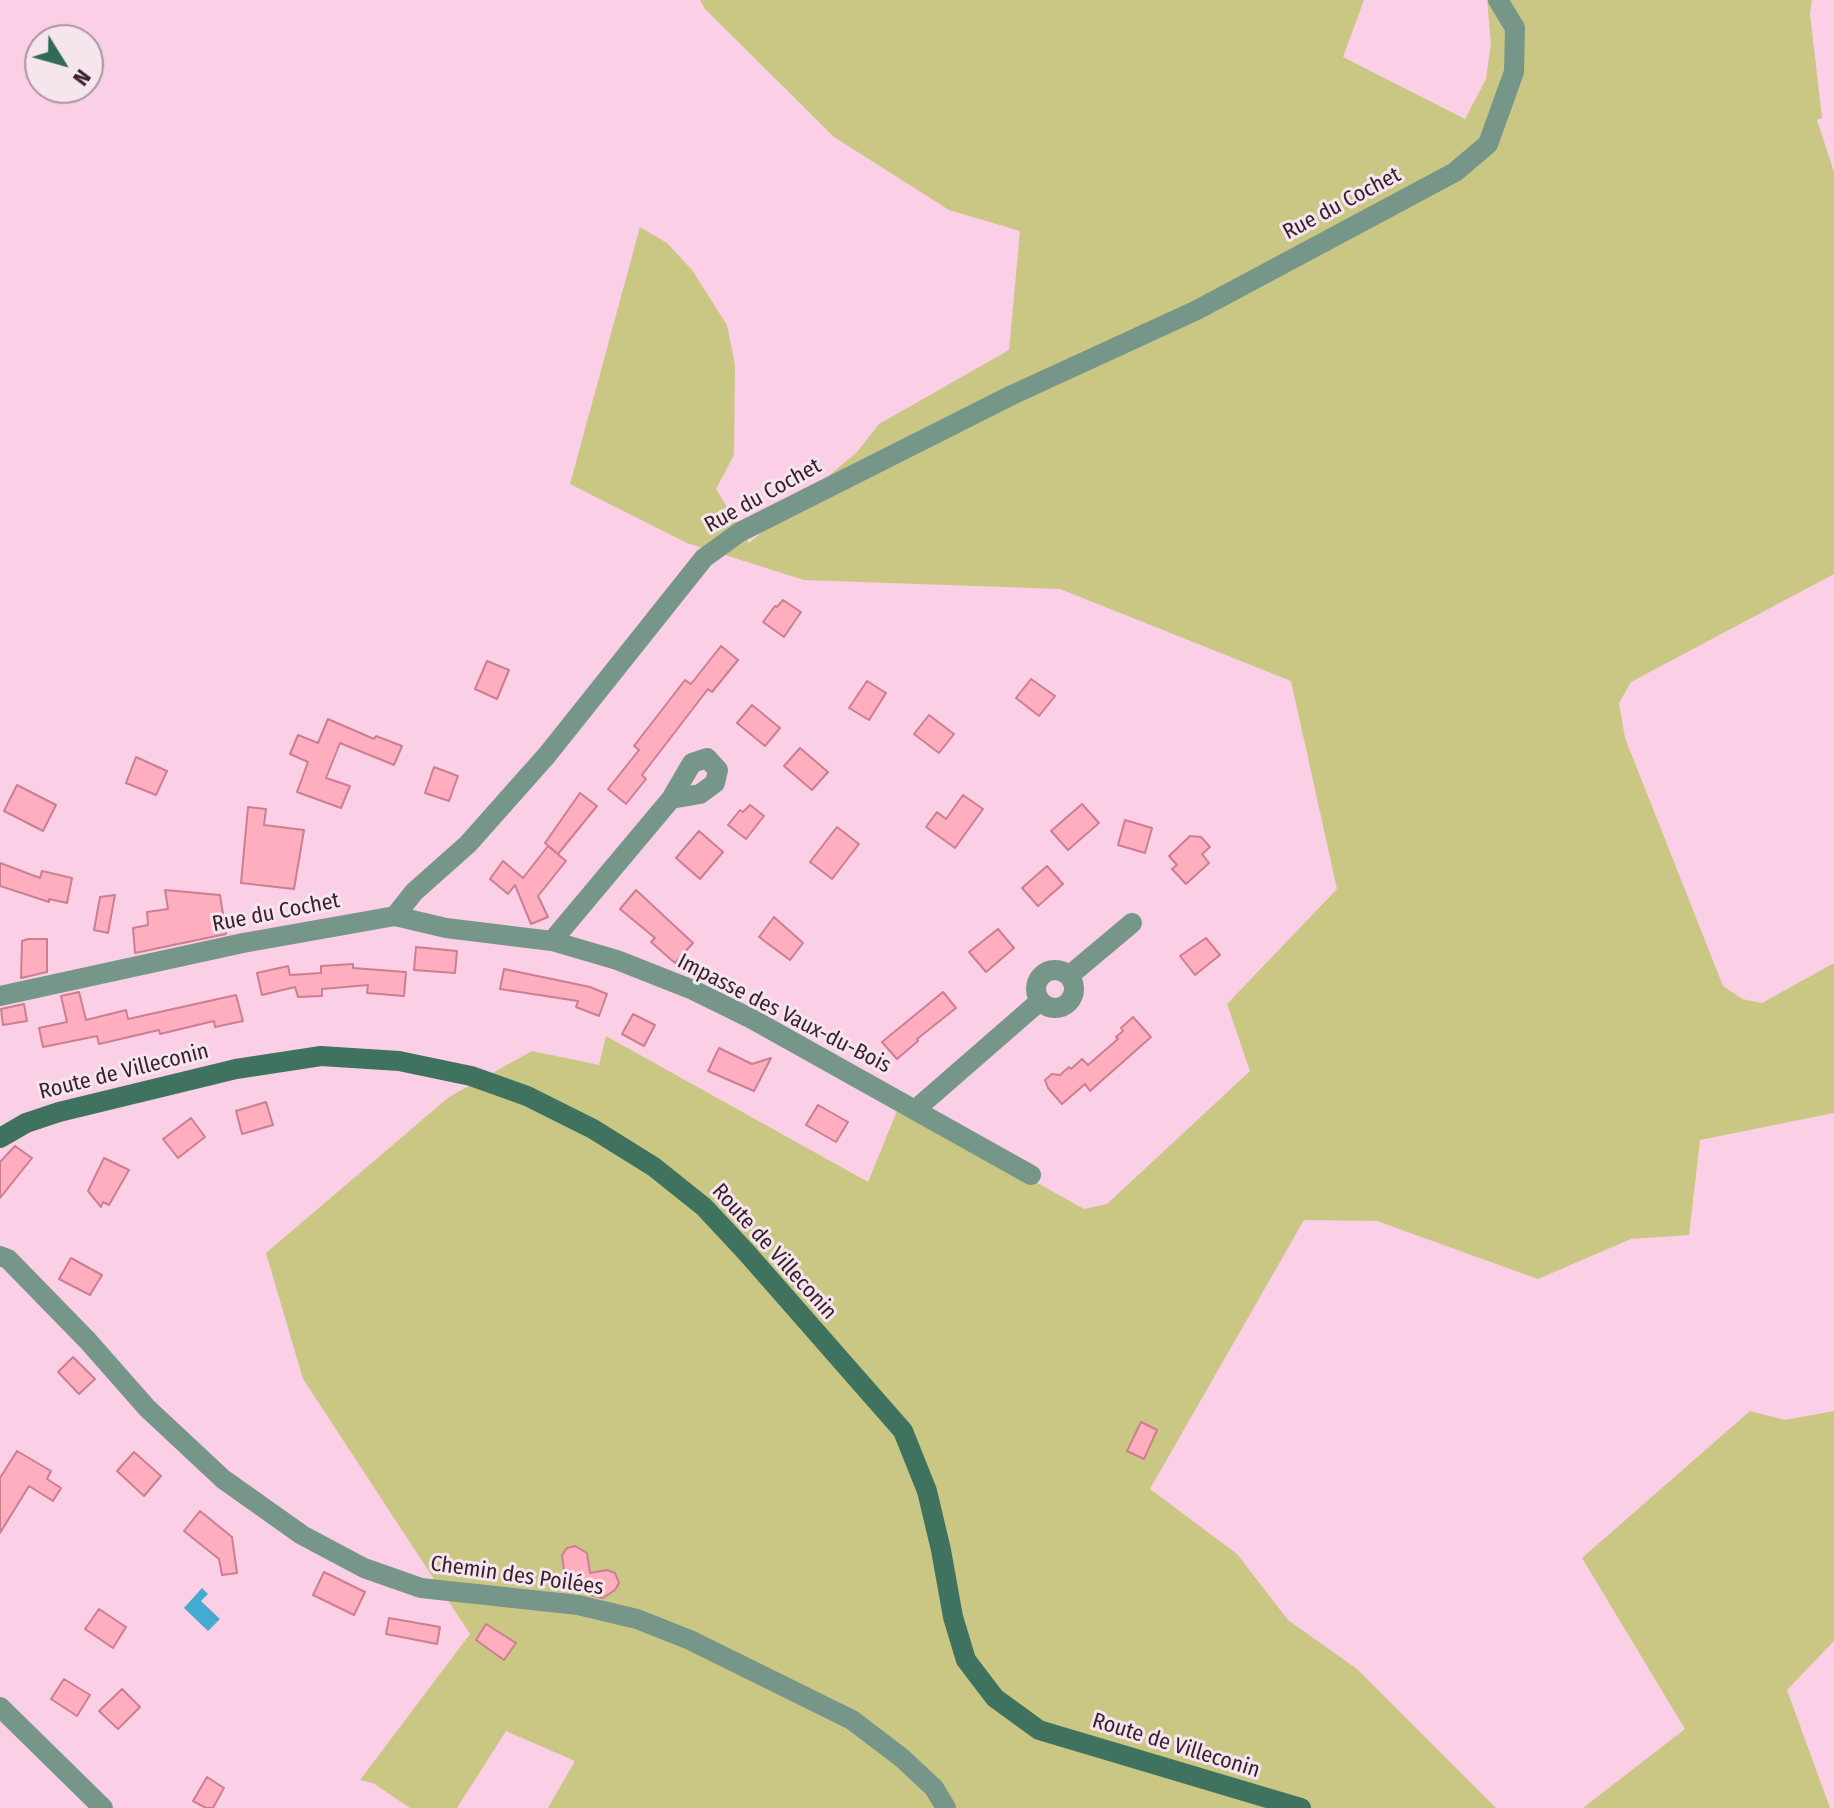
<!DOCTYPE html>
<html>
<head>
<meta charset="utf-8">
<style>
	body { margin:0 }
	#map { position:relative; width:1834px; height:1808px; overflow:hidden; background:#fbcfe6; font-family:"Fira Sans Condensed",sans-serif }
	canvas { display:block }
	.north { position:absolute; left:24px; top:24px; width:80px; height:80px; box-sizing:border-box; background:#f5e6ee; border:2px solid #aa96a1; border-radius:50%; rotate:127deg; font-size:22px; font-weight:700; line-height:32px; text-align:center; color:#391f2e }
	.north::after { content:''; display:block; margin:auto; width:28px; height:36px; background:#306b55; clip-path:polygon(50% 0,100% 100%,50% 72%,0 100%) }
</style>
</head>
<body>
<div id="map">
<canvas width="1834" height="1808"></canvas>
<div class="north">N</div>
</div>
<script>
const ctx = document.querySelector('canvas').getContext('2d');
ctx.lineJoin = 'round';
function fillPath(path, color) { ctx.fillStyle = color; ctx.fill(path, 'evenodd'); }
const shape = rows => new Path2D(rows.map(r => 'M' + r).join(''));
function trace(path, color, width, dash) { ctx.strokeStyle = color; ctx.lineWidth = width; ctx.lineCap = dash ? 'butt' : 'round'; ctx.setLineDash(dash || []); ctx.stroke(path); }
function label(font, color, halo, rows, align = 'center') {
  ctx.font = font + ' "Fira Sans Condensed",sans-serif'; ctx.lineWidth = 6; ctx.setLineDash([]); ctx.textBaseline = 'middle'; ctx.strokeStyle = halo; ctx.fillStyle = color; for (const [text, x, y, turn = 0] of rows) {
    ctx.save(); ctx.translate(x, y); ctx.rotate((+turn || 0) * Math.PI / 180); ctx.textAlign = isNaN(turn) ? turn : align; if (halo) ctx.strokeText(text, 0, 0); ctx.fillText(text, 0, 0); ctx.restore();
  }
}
const green = shape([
	[700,0,1364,0,1343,57,1465,119,1486,79,1491,43,1487,0,1812,0,1810,14,1822,118,1817,120,1834,172,1834,574,1631,682,1619,703,1625,738,1723,986,1742,999,1762,1003,1834,963,1834,1113,1700,1140,1689,1235,1631,1239,1538,1279,1377,1221,1304,1220,1150,1489,1237,1554,1288,1620,1357,1669,1496,1808,548,1808,575,1761,506,1731,457,1808,410,1808,373,1783,360,1780,470,1634,303,1379,266,1253,449,1097,532,1051,599,1065,606,1036,868,1182,899,1106,1084,1209,1107,1204,1250,1071,1227,1004,1337,889,1291,681,1060,589,804,580,687,543,570,484,640,227,667,243,692,270,727,325,735,365,734,455,716,489,749,543,857,452,879,424,1009,350,1020,231,949,210,834,137,705,9],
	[1750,1411,1785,1420,1834,1411,1834,1641,1787,1690,1830,1808,1583,1808,1685,1729,1582,1558]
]);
const water = shape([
	[202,1588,208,1594,201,1601,220,1619,208,1631,184,1608]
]);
const building = shape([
	[783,600,801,612,784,637,763,622,775,606,777,607,783,600],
	[721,646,738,660,712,692,708,689,642,775,646,779,626,804,608,789,639,750,634,746,685,680,691,684,721,646],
	[487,661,509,670,497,699,475,689,487,661],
	[1031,679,1055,696,1039,716,1016,698,1031,679],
	[867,681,886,693,869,720,849,708,867,681],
	[752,705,780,728,765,746,737,723,752,705],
	[929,715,954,734,939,753,914,734,929,715],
	[328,719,374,739,376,736,402,746,394,765,340,743,326,778,350,786,341,808,297,792,308,762,290,754,298,735,318,743,328,719],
	[800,748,828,772,812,790,784,766,800,748],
	[136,757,167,771,156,795,126,783,136,757],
	[434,767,458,776,449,801,425,793,434,767],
	[17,785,56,805,43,831,4,811,17,785],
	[580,793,597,806,558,854,545,843,580,793],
	[963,795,983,809,955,848,926,827,937,812,946,819,963,795],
	[1082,804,1099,823,1068,850,1051,831,1082,804],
	[750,805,764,816,746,839,728,825,740,810,743,812,750,805],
	[248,807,266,809,264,825,304,830,294,889,241,883,248,807],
	[1125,820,1152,828,1145,853,1118,845,1125,820],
	[837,827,859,844,832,879,810,862,837,827],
	[699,831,723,852,700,879,676,858,699,831],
	[1190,836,1201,837,1210,847,1202,854,1209,863,1186,884,1172,869,1177,865,1169,856,1190,836],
	[548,846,566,861,538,896,548,917,531,924,515,885,508,894,490,879,503,861,523,878,548,846],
	[0,863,40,878,42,871,72,878,67,903,49,899,49,902,0,886,0,863],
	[1047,866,1063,884,1038,906,1022,888,1047,866],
	[165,890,220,895,226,934,135,953,133,928,148,925,147,912,168,909,165,890],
	[636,890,693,943,675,963,651,942,655,938,620,909,636,890],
	[115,895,108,933,94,930,100,897,115,895],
	[774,917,803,943,790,960,759,937,774,917],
	[998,929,1014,948,986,972,969,952,998,929],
	[1206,938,1220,955,1195,975,1180,956,1206,938],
	[28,939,47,939,47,972,21,978,22,941,28,939],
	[416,947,457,951,455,973,414,970,416,947],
	[353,964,353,968,406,972,404,996,367,993,368,985,322,989,322,996,298,997,295,987,262,995,257,973,288,966,290,975,321,973,321,966,353,964],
	[504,969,590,987,607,994,599,1016,576,1007,578,1001,500,989,504,969],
	[79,992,86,1020,126,1010,128,1019,236,995,243,1021,215,1027,214,1021,160,1034,159,1030,99,1044,97,1036,43,1047,39,1028,67,1022,61,996,79,992],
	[943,992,956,1008,917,1039,918,1041,897,1059,882,1042,943,992],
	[24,1004,27,1021,3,1025,1,1009,24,1004],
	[633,1014,655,1025,644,1046,622,1034,633,1014],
	[1133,1017,1151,1037,1090,1091,1085,1084,1062,1104,1048,1088,1045,1080,1052,1074,1060,1075,1069,1067,1071,1069,1082,1059,1088,1065,1118,1039,1116,1037,1123,1031,1121,1028,1133,1017],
	[719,1048,752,1064,771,1058,754,1091,708,1071,719,1048],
	[266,1102,273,1125,242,1134,236,1111,266,1102],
	[818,1105,848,1122,836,1142,806,1125,818,1105],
	[191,1118,205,1137,178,1158,163,1139,191,1118],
	[15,1146,32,1158,0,1198,0,1162,15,1146],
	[104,1158,129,1170,109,1205,103,1202,101,1207,88,1191,104,1158],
	[71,1258,102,1275,90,1295,59,1279,71,1258],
	[73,1357,95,1379,79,1394,58,1372,73,1357],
	[1141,1422,1157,1430,1144,1459,1127,1451,1141,1422],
	[17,1451,51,1471,47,1479,61,1488,53,1501,29,1486,0,1533,0,1478,17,1451],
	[134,1452,161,1476,144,1496,117,1471,134,1452],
	[200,1511,232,1537,237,1573,222,1575,219,1559,184,1531,200,1511],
	[575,1546,587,1553,590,1573,607,1570,615,1573,619,1583,615,1590,603,1598,591,1595,562,1575,564,1570,562,1555,567,1548,575,1546],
	[324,1572,365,1592,354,1615,313,1595,324,1572],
	[99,1609,126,1627,113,1648,85,1629,99,1609],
	[389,1618,440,1627,437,1644,386,1634,389,1618],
	[486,1624,516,1643,504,1660,476,1640,486,1624],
	[64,1679,90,1695,77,1716,51,1699,64,1679],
	[122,1689,140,1707,118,1729,99,1711,122,1689],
	[207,1777,224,1788,213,1808,206,1808,193,1801,207,1777]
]);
const minor = shape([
	[395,916,446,928,552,941,617,960,693,990,752,1019,1031,1175],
	[552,941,671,799,700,794,715,783,718,770,707,758,692,763,671,799],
	'1036 989a19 19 0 1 1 38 0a19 19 0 1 1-38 0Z',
	[1070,975,1132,923],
	[916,1109,1040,1001],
	[0,1256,8,1259,88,1341,147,1408,223,1479,302,1535,364,1568,421,1588,578,1605,637,1619,690,1640,852,1720,902,1758,934,1788,946,1808],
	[0,1707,103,1808]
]);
const tertiary = shape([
	[0,996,243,943,395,916,414,892,468,844,547,755,704,558,740,532,1012,395,1197,310,1455,172,1488,144,1514,72,1515,28,1498,0]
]);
const secondary = shape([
	[0,1138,26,1123,59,1112,236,1069,321,1056,399,1061,471,1076,527,1096,593,1129,654,1167,704,1207,746,1252,903,1431,927,1491,941,1550,953,1617,966,1660,995,1698,1039,1730,1301,1808]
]);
const streetNames = [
	["Rue du Cochet",1342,204,-28],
	["Rue du Cochet",763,496,-29],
	["Rue du Cochet",276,913,-11],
	["Impasse des Vaux-du-Bois",784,1014,27],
	["Route de Villeconin",124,1072,-14],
	["Route de Villeconin",774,1252,48],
	["Chemin des Poilées",517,1576,8],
	["Route de Villeconin",1176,1746,17]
];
fillPath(green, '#cac785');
fillPath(water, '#45aad0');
fillPath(building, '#feaebf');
trace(building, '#cb7f90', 2);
trace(minor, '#759688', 20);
trace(tertiary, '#759688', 20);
trace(secondary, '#40735f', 20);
label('22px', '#391f2e', '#f5e6ee', streetNames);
</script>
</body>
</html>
